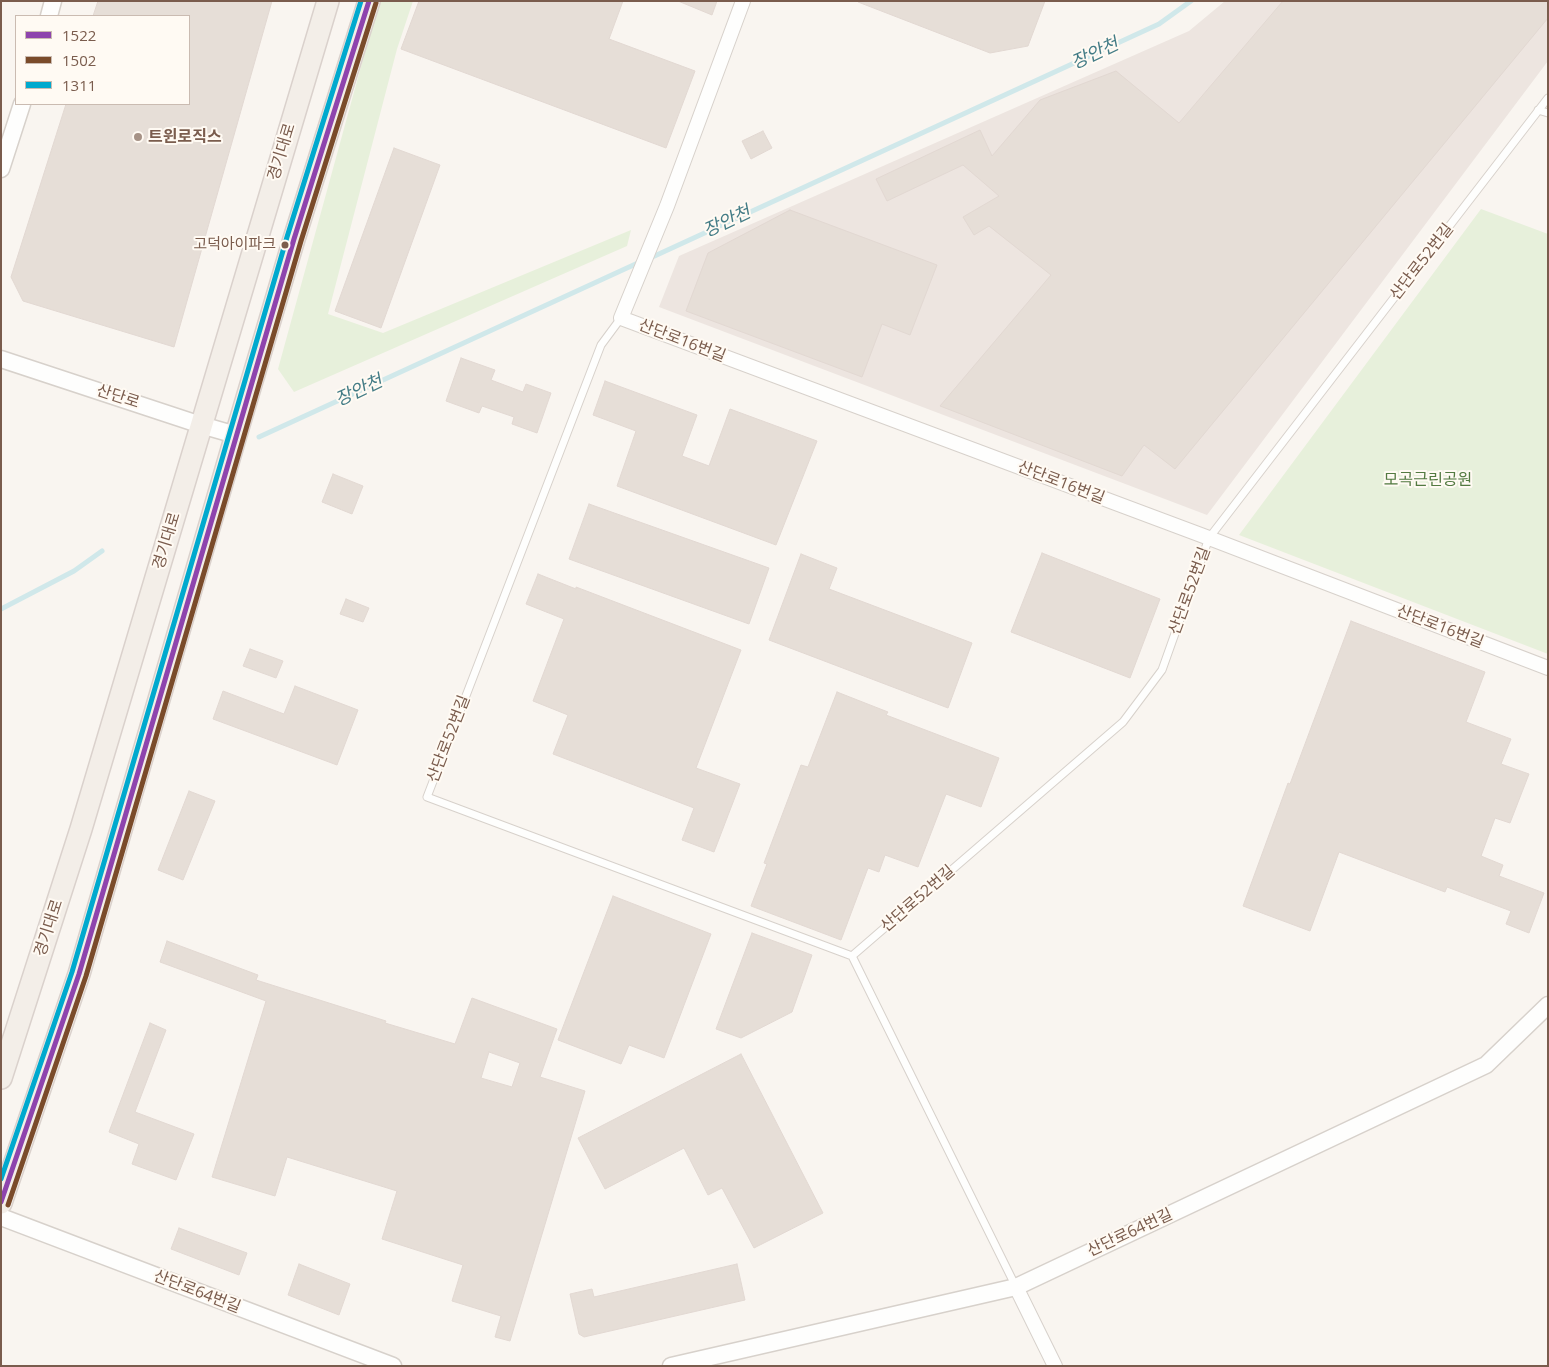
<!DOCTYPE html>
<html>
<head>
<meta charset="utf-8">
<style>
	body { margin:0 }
	#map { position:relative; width:1549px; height:1367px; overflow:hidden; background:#f9f5f0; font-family:"Open Sans",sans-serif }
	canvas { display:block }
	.frame { position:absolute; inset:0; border:2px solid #7a5c4d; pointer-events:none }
	.legend { position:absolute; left:15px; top:15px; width:175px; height:90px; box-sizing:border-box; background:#fffaf3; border:1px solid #cabbb1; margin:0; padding:6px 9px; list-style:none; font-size:15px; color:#7a5c4d }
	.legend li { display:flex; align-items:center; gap:10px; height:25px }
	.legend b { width:25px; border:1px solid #cabbb1 }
</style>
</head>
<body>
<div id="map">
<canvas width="1549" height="1367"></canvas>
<div class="frame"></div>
<ul class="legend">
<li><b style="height:6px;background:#8e44ad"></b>1522</li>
<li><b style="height:6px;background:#7a4b2a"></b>1502</li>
<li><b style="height:6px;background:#00a9ce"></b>1311</li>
</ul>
</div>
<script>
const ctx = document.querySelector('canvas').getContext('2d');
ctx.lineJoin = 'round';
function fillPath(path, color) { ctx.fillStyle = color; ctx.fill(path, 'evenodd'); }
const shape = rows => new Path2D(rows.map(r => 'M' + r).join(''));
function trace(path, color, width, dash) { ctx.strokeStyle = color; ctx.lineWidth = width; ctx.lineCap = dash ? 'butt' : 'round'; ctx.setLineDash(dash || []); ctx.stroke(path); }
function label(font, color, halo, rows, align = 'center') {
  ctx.font = font + ' "Open Sans","Noto Sans KR",sans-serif'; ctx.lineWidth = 4; ctx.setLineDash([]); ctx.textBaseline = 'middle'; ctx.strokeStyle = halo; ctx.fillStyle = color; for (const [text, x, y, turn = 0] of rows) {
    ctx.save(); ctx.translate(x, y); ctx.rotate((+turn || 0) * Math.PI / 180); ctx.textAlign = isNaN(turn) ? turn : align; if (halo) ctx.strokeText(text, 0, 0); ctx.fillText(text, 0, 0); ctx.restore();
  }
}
const industrial = shape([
	[1225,1,1548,1,1548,61,1207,515,659,307,679,256,1189,31]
]);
const green = shape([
	[379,1,413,1,397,49,328,314,383,333,631,230,627,246,294,392,278,369],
	[1481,209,1548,234,1548,654,1239,535]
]);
const stream = shape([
	[648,259,1159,24,1191,1],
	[259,437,640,262],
	[1,609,74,571,102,551]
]);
const building = shape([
	[98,1,272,1,174,347,23,301,11,277,66,104,189,104,189,16,93,16,98,1],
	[419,1,623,1,609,39,695,71,666,148,401,49,419,1],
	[678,1,717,1,712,15,678,1],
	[858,1,1045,1,1028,46,990,53,858,2,858,1],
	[1283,1,1548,1,1548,18,1175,469,1144,445,1122,476,940,406,1051,275,989,226,974,235,963,217,999,196,963,165,887,201,876,179,980,130,992,156,1040,100,1116,71,1179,123,1283,1],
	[763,131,772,148,751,159,742,141,763,131],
	[394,148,440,165,381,328,335,311,394,148],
	[790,210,937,265,910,335,882,324,862,377,686,311,708,253,790,210],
	[461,358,495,370,491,380,523,392,526,384,551,393,537,433,512,424,514,417,482,406,479,413,446,401,461,358],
	[605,381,697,415,682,456,709,466,730,409,817,441,776,545,617,486,636,431,593,415,605,381],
	[333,474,363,486,352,514,322,502,333,474],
	[589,504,769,568,749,624,569,559,589,504],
	[1042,553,1160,599,1130,678,1011,632,1042,553],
	[801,554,837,568,829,589,972,643,948,708,769,640,801,554],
	[538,574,576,589,576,587,741,650,696,768,740,784,714,852,682,840,694,808,553,754,568,715,533,701,564,619,526,604,538,574],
	[346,599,369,608,363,622,340,614,346,599],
	[1351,621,1485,672,1466,722,1511,739,1501,764,1529,774,1510,823,1495,818,1481,856,1503,865,1499,876,1544,893,1529,933,1506,924,1511,911,1447,887,1445,892,1339,852,1310,931,1243,906,1288,783,1290,784,1351,621],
	[250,649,283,661,276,678,243,666,250,649],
	[295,686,358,710,337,765,213,719,223,691,284,714,295,686],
	[837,692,888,712,886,715,999,758,981,807,946,794,918,867,885,855,879,872,868,868,841,940,751,906,767,864,764,863,801,765,808,767,837,692],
	[189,791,215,801,183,880,158,870,189,791],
	[613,896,711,934,664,1058,629,1045,621,1064,558,1040,613,896],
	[752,933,812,955,792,1012,741,1038,716,1029,752,933],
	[167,941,258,975,256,980,386,1021,385,1023,455,1044,472,998,557,1029,540,1077,585,1091,510,1341,495,1337,501,1316,452,1301,463,1265,382,1239,397,1191,287,1157,275,1196,212,1177,266,1001,160,962,167,941],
	[489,1052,520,1063,512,1087,481,1078,489,1052],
	[150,1023,166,1030,135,1112,194,1134,176,1180,132,1164,139,1144,109,1132,150,1023],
	[741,1054,823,1213,754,1248,722,1188,708,1195,684,1148,605,1189,578,1138,741,1054],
	[179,1228,247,1253,239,1275,171,1249,179,1228],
	[299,1264,350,1284,339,1315,288,1295,299,1264],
	[737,1264,745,1300,584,1337,579,1334,570,1294,592,1289,594,1297,737,1264]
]);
const service = shape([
	[1538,110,1548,113],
	[621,318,601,345,427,797,852,956,1123,722,1162,670,1209,538,1548,98],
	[852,956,1016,1287]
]);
const minor = shape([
	[743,1,667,206,621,318,1209,538,1548,668],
	[1016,1287,1055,1366]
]);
const tertiary = shape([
	[49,16,53,1],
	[1,169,22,104],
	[1,359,201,425,236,435],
	[1,1217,393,1366],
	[671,1366,1016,1287,1486,1065,1548,1005]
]);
const primary = shape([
	[1,1078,81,829,328,1],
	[1,1203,79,974,236,435,294,239,369,1]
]);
const bus1 = shape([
	[1,1202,79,974,294,239,369,1]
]);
const bus2 = shape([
	[8,1205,86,976,301,241,376,3]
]);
const bus3 = shape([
	[1,1179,72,972,287,237,361,1]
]);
const markers = [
	[138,137,5,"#a69286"],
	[285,245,4.5,"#7a5c4d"]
];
const busNames = [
	["고덕아이파크",276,245]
];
const poiNames = [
	["트윈로직스",148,137]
];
const streetNames = [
	["경기대로",282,152,-73],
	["산단로52번길",1422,262,-52],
	["산단로16번길",682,341,21],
	["산단로",118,397,18],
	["산단로16번길",1061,483,21],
	["경기대로",167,541,-73],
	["산단로52번길",1190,591,-70],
	["산단로16번길",1440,627,21],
	["산단로52번길",449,739,-69],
	["산단로52번길",918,899,-41],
	["경기대로",49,928,-72],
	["산단로64번길",1130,1233,-25],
	["산단로64번길",197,1292,21]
];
const parkNames = [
	["모곡근린공원",1428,480]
];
const waterNames = [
	["장안천",1095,54,-25],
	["장안천",727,222,-25],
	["장안천",359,391,-25]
];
fillPath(industrial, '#ede5e0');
fillPath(green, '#e7f0db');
trace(stream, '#d0e8ea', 5);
fillPath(building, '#e6ded7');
trace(building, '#e2d8d2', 1);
trace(service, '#d7d1cb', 9);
trace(minor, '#d7d1cb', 16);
trace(tertiary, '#d7d1cb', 19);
trace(primary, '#dad1cc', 24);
trace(service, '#fefefd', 7);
trace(minor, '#fefefd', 14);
trace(tertiary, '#fefefd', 16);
trace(primary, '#f3eee8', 21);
trace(bus1, '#8e44ad', 5);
trace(bus2, '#7a4b2a', 5);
trace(bus3, '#00a9ce', 5);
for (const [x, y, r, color] of markers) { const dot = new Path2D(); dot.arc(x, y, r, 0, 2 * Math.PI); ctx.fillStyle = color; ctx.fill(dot); trace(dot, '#fffaf3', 2); }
label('15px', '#7a5c4d', '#fffaf3', busNames, 'right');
label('bold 16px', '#7a5c4d', '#fffaf3', poiNames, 'left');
label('16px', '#7a5c4d', '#fffaf3', streetNames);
label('16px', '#537a41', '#fffaf3', parkNames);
label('italic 18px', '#437c86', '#fffaf3', waterNames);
</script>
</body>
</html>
